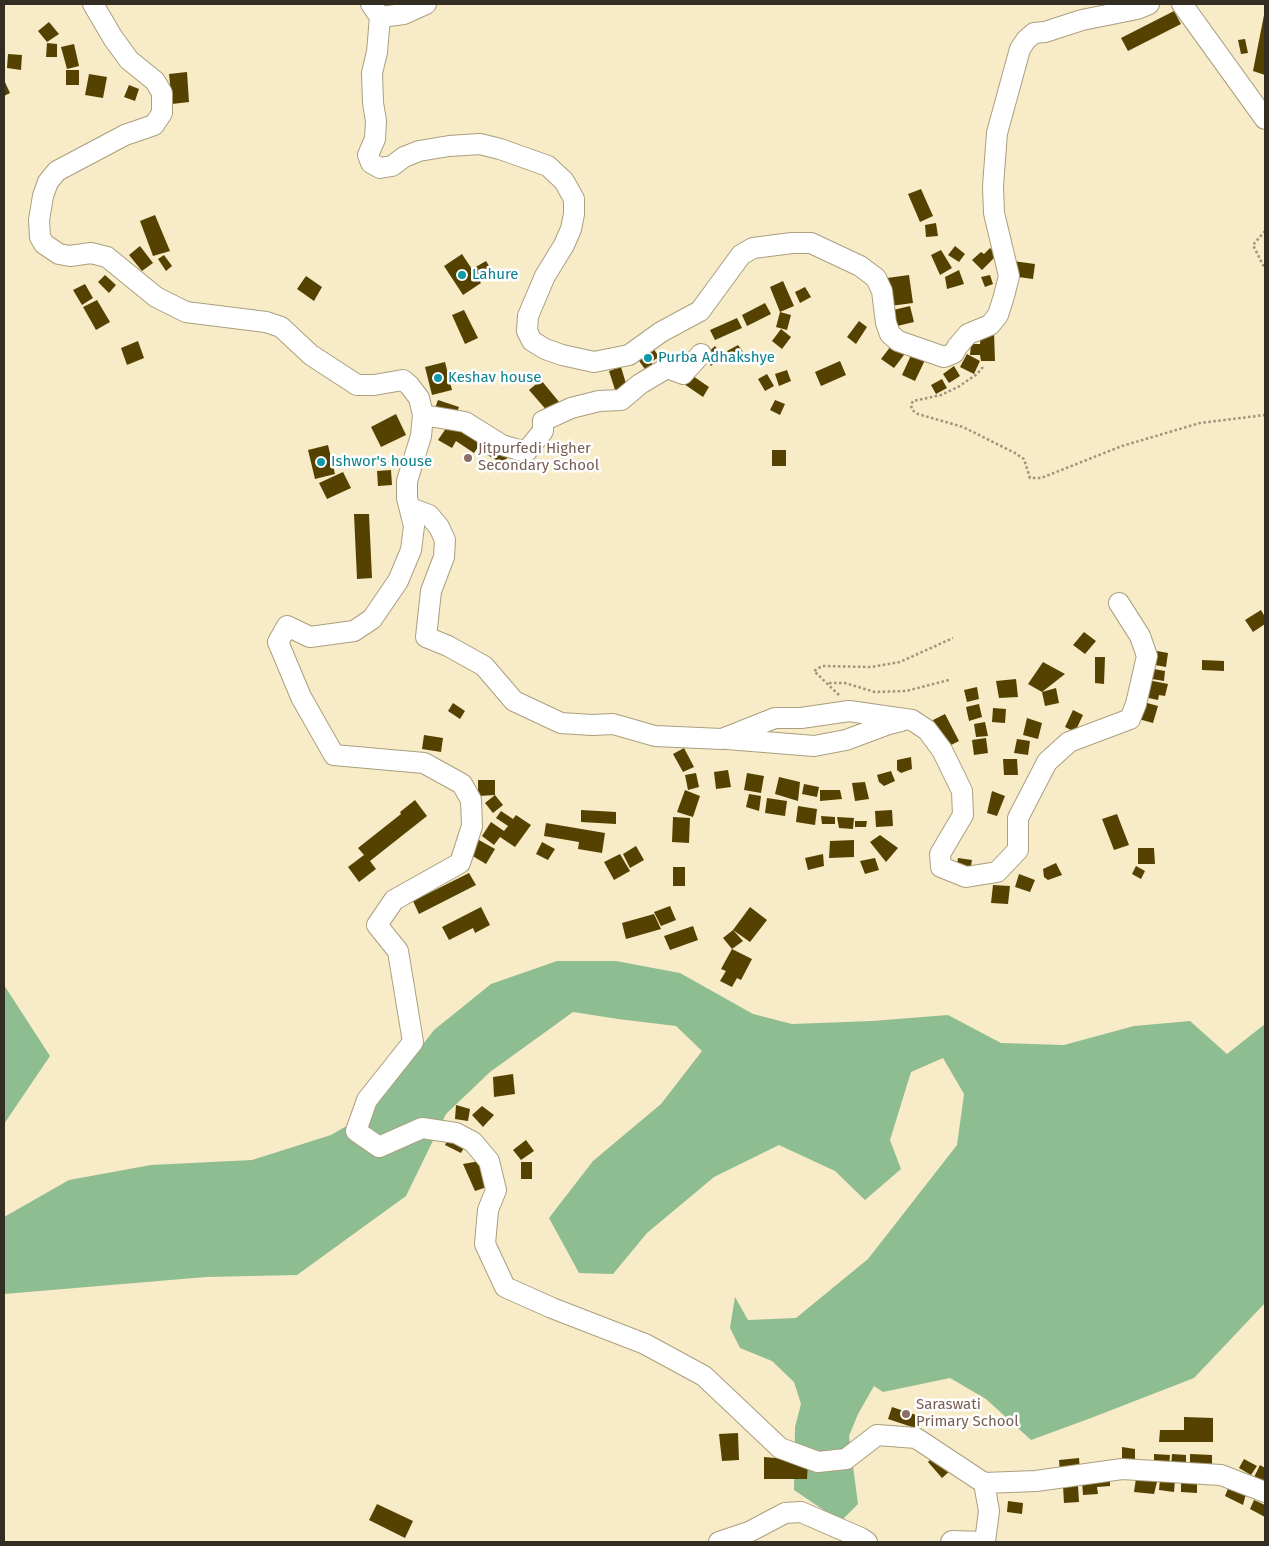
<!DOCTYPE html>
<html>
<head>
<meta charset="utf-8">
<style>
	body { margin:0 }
	#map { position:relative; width:1269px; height:1546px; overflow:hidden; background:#f7ebc8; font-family:"Fira Sans",sans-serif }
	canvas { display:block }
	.frame { position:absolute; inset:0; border:5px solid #332e21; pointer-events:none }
</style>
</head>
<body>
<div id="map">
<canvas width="1269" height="1546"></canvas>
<div class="frame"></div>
</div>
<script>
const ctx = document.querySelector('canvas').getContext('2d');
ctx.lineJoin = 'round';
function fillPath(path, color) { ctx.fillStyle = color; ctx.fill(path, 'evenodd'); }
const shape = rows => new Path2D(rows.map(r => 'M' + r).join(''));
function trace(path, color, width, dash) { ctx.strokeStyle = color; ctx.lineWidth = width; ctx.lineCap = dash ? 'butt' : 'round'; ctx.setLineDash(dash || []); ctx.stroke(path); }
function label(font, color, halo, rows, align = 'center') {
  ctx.font = font + ' "Fira Sans",sans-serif'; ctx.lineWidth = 5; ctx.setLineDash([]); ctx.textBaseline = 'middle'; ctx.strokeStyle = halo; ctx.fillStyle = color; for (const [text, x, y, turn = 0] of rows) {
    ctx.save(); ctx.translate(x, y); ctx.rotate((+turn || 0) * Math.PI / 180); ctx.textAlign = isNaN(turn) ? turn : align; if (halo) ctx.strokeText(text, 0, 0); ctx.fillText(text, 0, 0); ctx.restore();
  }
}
const forest = shape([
	[557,961,616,961,680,973,753,1014,792,1024,872,1021,948,1015,1001,1043,1064,1045,1134,1026,1190,1021,1227,1054,1265,1024,1265,1303,1194,1378,1091,1418,1031,1440,986,1399,950,1378,883,1392,874,1386,858,1414,849,1436,858,1504,843,1519,825,1511,794,1490,795,1427,801,1404,794,1382,772,1361,740,1348,730,1328,735,1297,748,1320,796,1318,868,1259,957,1145,964,1094,943,1058,911,1072,890,1140,901,1169,865,1200,835,1171,779,1145,714,1177,647,1233,613,1274,579,1273,549,1218,593,1161,661,1104,702,1051,676,1026,618,1019,573,1012,490,1072,446,1114,406,1196,297,1275,206,1277,4,1294,4,1217,69,1180,151,1165,252,1160,331,1135,369,1113,434,1030,491,984],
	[4,985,50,1056,4,1124]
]);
const building = shape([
	[1174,11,1181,24,1128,51,1121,38],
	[1264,15,1265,15,1265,75,1253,71],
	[49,22,59,34,47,42,38,31],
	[1245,39,1248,53,1241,54,1238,40],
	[47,43,57,44,57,57,46,57],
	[74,44,79,66,67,69,61,47],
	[8,54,22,55,21,70,7,68],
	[66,70,79,70,79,85,66,85],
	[187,72,189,102,172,104,169,74],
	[89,74,107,77,103,98,85,95],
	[4,80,10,93,4,96],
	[129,85,139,89,135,101,124,97],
	[921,189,933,216,920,222,908,194],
	[155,215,170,251,153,256,140,221],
	[936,223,938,236,926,237,925,225],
	[140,246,153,263,142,271,129,255],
	[955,246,965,254,959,262,948,255],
	[990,248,997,255,982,270,972,260,981,252,984,254],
	[941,250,952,268,940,275,931,255],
	[462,254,481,283,463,295,444,266],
	[164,255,172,266,166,271,158,259],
	[486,261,493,272,482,280,474,268],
	[1013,261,1035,264,1033,279,1011,276],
	[959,270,964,284,947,289,945,277],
	[105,275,116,285,109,293,98,282],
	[909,275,913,303,890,306,887,278],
	[990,275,993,284,985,287,981,277],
	[306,276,322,287,314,301,297,289],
	[783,281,794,306,780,312,770,287],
	[85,284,93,298,82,305,73,290],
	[805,287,811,297,800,303,795,292],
	[97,300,110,322,96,330,83,307],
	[765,303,771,314,747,326,742,315],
	[910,306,914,322,893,327,889,311],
	[464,310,478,338,465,344,452,315],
	[780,312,791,315,787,330,776,327],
	[737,318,742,328,715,340,710,330],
	[859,321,867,327,856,344,847,337],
	[781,329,791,337,782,349,772,341],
	[981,332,994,332,995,361,981,361,980,355,970,355,971,344,980,344],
	[138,341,144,358,127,365,121,348],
	[894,342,907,351,894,368,881,359],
	[738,345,744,353,733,360,727,351],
	[715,346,722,355,711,366,703,357],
	[653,348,659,357,651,362,657,371,650,376,637,358],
	[913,351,926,358,915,381,902,375],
	[967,354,980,361,974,374,960,367],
	[840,361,846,375,821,386,815,372],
	[445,362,452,390,432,395,425,367],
	[954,366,960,376,949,383,943,374],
	[621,367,628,390,616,393,609,371],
	[787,370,791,381,779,386,775,374],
	[690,374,709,387,703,397,684,384],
	[767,374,774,386,765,391,758,379],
	[942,379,947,388,936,394,931,385],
	[541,380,560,403,549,413,529,390],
	[438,400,459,407,455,418,434,411],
	[775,400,785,404,780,415,770,410],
	[396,414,406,435,381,447,371,427],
	[451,421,482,441,474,453,456,441,452,448,438,440],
	[485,441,509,455,503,464,479,450],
	[328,445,335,474,315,479,308,450],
	[772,450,786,450,786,466,772,466],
	[391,470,392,485,378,486,377,471],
	[343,472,351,488,327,499,319,483],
	[354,514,369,514,372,578,357,579],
	[1261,610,1265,617,1265,624,1253,632,1245,620],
	[1084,632,1096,641,1085,654,1073,645],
	[1157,651,1168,653,1166,667,1155,665],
	[1095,657,1105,657,1104,684,1095,683],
	[1202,660,1224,661,1224,671,1202,670],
	[1043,662,1065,674,1042,692,1028,684],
	[1154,669,1165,671,1164,681,1152,679],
	[1016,679,1018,697,999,698,996,681],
	[1148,680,1168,684,1165,696,1159,695,1158,700,1144,697],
	[977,687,979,699,967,702,964,690],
	[1056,688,1059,703,1045,706,1042,692],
	[1140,701,1158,706,1153,723,1135,718],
	[453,703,465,711,460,719,448,711],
	[979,704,982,717,969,721,966,707],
	[993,708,1006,709,1005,723,992,722],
	[1073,710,1083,715,1075,732,1065,727],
	[945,714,959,741,947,747,933,720],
	[1027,718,1042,723,1038,739,1023,735],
	[985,722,988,736,976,737,974,724],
	[424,735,443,738,441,752,422,749],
	[986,738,988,753,974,755,972,740],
	[1017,739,1030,741,1028,755,1014,753],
	[684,748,694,767,683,772,673,754],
	[911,757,912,769,901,773,897,770,897,760],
	[1003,759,1017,759,1018,775,1004,775],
	[728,770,731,787,716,789,714,772],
	[891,771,895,781,884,786,879,782,877,775],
	[696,773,699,787,688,790,685,775],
	[747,773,764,776,761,793,744,790],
	[779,777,800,782,798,801,775,794],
	[478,780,495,780,495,795,503,805,493,813,485,803,495,795,478,796],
	[865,782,869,799,855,801,852,783],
	[804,784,819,787,817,797,802,794],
	[685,790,700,796,693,817,677,812],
	[820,790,840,790,842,799,820,801],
	[992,791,1005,796,997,816,987,813],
	[749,794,761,796,759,811,746,807],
	[767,798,787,801,785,816,765,813],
	[415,800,427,816,370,861,376,869,359,882,348,867,364,855,358,848,401,814,400,812],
	[798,806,817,809,815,825,796,822],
	[581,810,616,812,616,824,581,822],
	[892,810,893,826,876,827,875,811],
	[501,811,513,819,516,815,531,825,515,847,500,837,494,845,482,836,491,822,504,831,508,826,496,818],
	[1117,814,1129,845,1114,850,1102,819],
	[821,816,835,817,835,824,822,824],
	[673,817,690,818,689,843,672,842],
	[837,817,854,818,853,829,839,828],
	[855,821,867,821,866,827,855,827],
	[546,823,605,833,602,853,578,849,579,842,544,836],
	[880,835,898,848,886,862,870,842],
	[479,840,495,849,486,864,471,855],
	[854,840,854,857,829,858,830,841],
	[542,842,555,849,548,860,536,854],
	[636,846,644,860,630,868,623,854],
	[1138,848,1154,848,1155,864,1138,864],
	[620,854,630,871,614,880,604,862],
	[823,854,824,866,808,870,805,858],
	[875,858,879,870,865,874,860,861],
	[958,858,972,860,970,871,957,865],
	[1056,863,1062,875,1048,880,1044,877,1043,869],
	[1136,866,1145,871,1141,879,1132,874],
	[673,867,685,867,685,886,673,886],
	[469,873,476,885,419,914,413,901],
	[1019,874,1035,880,1030,892,1015,887],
	[993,885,1010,886,1008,904,991,903],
	[670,906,676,920,661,926,654,912],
	[481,907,490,925,475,933,473,928,449,940,442,927],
	[750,907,767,920,750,942,733,930,743,941,732,949,723,938,733,930],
	[654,914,661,929,626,939,622,923],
	[693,926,698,940,670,950,664,936],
	[732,949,752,959,741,980,737,978,732,987,720,981,726,971,721,969],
	[513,1074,515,1094,494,1097,493,1077],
	[456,1105,470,1109,468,1121,455,1119],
	[482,1106,494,1115,483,1127,472,1115],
	[450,1135,466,1144,461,1153,445,1145],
	[526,1140,534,1151,521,1160,513,1150],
	[480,1161,490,1186,475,1191,463,1164],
	[521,1162,532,1162,532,1179,521,1179],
	[892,1407,922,1417,918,1429,888,1419],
	[1184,1417,1213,1418,1213,1442,1159,1442,1160,1430,1184,1430],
	[738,1433,739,1460,722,1461,719,1434],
	[1122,1447,1135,1449,1135,1461,1122,1460],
	[936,1454,951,1470,942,1478,928,1462],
	[1154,1454,1170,1455,1169,1467,1154,1466],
	[1172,1454,1186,1455,1186,1468,1171,1467],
	[1190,1454,1212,1455,1212,1468,1190,1467],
	[764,1457,808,1461,807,1479,764,1479],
	[1079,1458,1080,1471,1060,1472,1059,1460],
	[1244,1459,1257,1466,1251,1475,1239,1468],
	[1260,1465,1265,1468,1265,1485,1253,1479],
	[1136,1478,1157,1482,1154,1494,1134,1492],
	[1110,1479,1110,1486,1097,1487,1098,1494,1083,1495,1082,1481],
	[1160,1479,1175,1480,1174,1492,1159,1490],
	[1181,1480,1197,1480,1197,1493,1181,1492],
	[1063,1486,1078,1486,1079,1502,1064,1503],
	[1229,1486,1246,1494,1243,1505,1225,1496],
	[1254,1500,1265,1505,1265,1517,1250,1509],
	[1008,1501,1023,1503,1022,1514,1007,1512],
	[377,1504,413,1521,405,1538,369,1520]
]);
const path = shape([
	[1265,231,1253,245,1265,269],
	[983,367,977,374,958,387,941,395,913,401,911,405,912,410,918,414,963,427,1015,453,1024,459,1030,478,1041,478,1122,446,1200,423,1265,415],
	[829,683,845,683,875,692,906,691,949,680],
	[839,695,814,671,822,666,871,667,900,662,953,638]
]);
const minor = shape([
	[93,4,113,38,129,60,155,81,162,93,162,113,154,125,125,135,57,171,48,182,43,196,39,220,40,237,44,244,59,254,70,256,91,253,107,257,156,297,186,312,266,322,281,327,311,355,357,385,374,385,403,380,409,385,419,398,423,415,421,436,407,481,407,498,414,526,411,550,398,581,372,619,354,631,310,637,287,626,278,642,301,697,334,755,424,763,462,784,471,800,472,826,460,863,394,900,377,925,398,951,413,1042,367,1100,356,1131,379,1147,422,1128,456,1133,473,1142,489,1161,496,1190,488,1210,485,1244,505,1287,552,1308,645,1344,704,1376,780,1448,818,1462,846,1459,877,1435,916,1438,984,1483,1036,1481,1122,1469,1221,1475,1265,1492],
	[371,4,380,17,404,14,426,4],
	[1182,4,1265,119],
	[380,17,377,52,372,73,373,103,376,121,375,139,368,155,371,163,380,168,392,166,404,157,419,151,449,146,480,144,500,149,548,166,564,181,574,199,574,214,571,229,564,245,545,276,528,316,527,331,532,341,545,349,562,355,594,362,629,355,661,332,700,311,741,255,753,248,792,243,811,243,860,266,876,278,882,291,886,323,890,334,898,341,944,357,954,353,957,347,968,334,990,325,998,315,1004,296,1009,276,994,213,993,186,997,133,1020,49,1026,40,1034,33,1045,32,1082,20,1137,9,1149,4],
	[423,415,465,422,502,445,526,452,543,431,543,421,571,408,599,401,621,400,640,384,667,368,683,374,701,354],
	[410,508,429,515,439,527,445,540,444,557,431,591,426,637,448,646,484,666,514,701,561,723,592,725,613,724,655,736,722,739,775,718,801,718,849,711,912,720,927,730,942,750,962,791,963,815,940,854,941,867,966,877,997,872,1018,850,1018,818,1047,762,1069,742,1130,719,1136,704,1147,656,1140,636,1119,603],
	[727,739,814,746,846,740,889,724,901,721],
	[719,1542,749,1532,785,1513,801,1512,861,1538,867,1542],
	[951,1542,952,1541,985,1542,989,1511,984,1483]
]);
const markers = [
	[462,275,5,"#0f9aa8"],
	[648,358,5,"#0f9aa8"],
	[438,378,5,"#0f9aa8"],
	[468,458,5,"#8d6e63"],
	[321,462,5,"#0f9aa8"],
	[906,1414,5,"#8d6e63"]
];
const cultureNames = [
	["Lahure",472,275],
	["Purba Adhakshye",658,358],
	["Keshav house",448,378],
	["Ishwor's house",331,462]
];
const educationNames = [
	["Jitpurfedi Higher",478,449],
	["Secondary School",478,466],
	["Saraswati",916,1405],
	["Primary School",916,1422]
];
fillPath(forest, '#8fbd92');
fillPath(building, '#554201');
trace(minor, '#aa9f7e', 22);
trace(path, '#9d947b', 2.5, [2.5, 2.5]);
trace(minor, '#fff', 20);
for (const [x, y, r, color] of markers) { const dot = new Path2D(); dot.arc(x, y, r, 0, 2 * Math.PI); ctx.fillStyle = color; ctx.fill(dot); trace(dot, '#fff', 2); }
label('15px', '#0d838f', '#fff', cultureNames, 'left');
label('15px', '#785e54', '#fff', educationNames, 'left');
</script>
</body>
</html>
